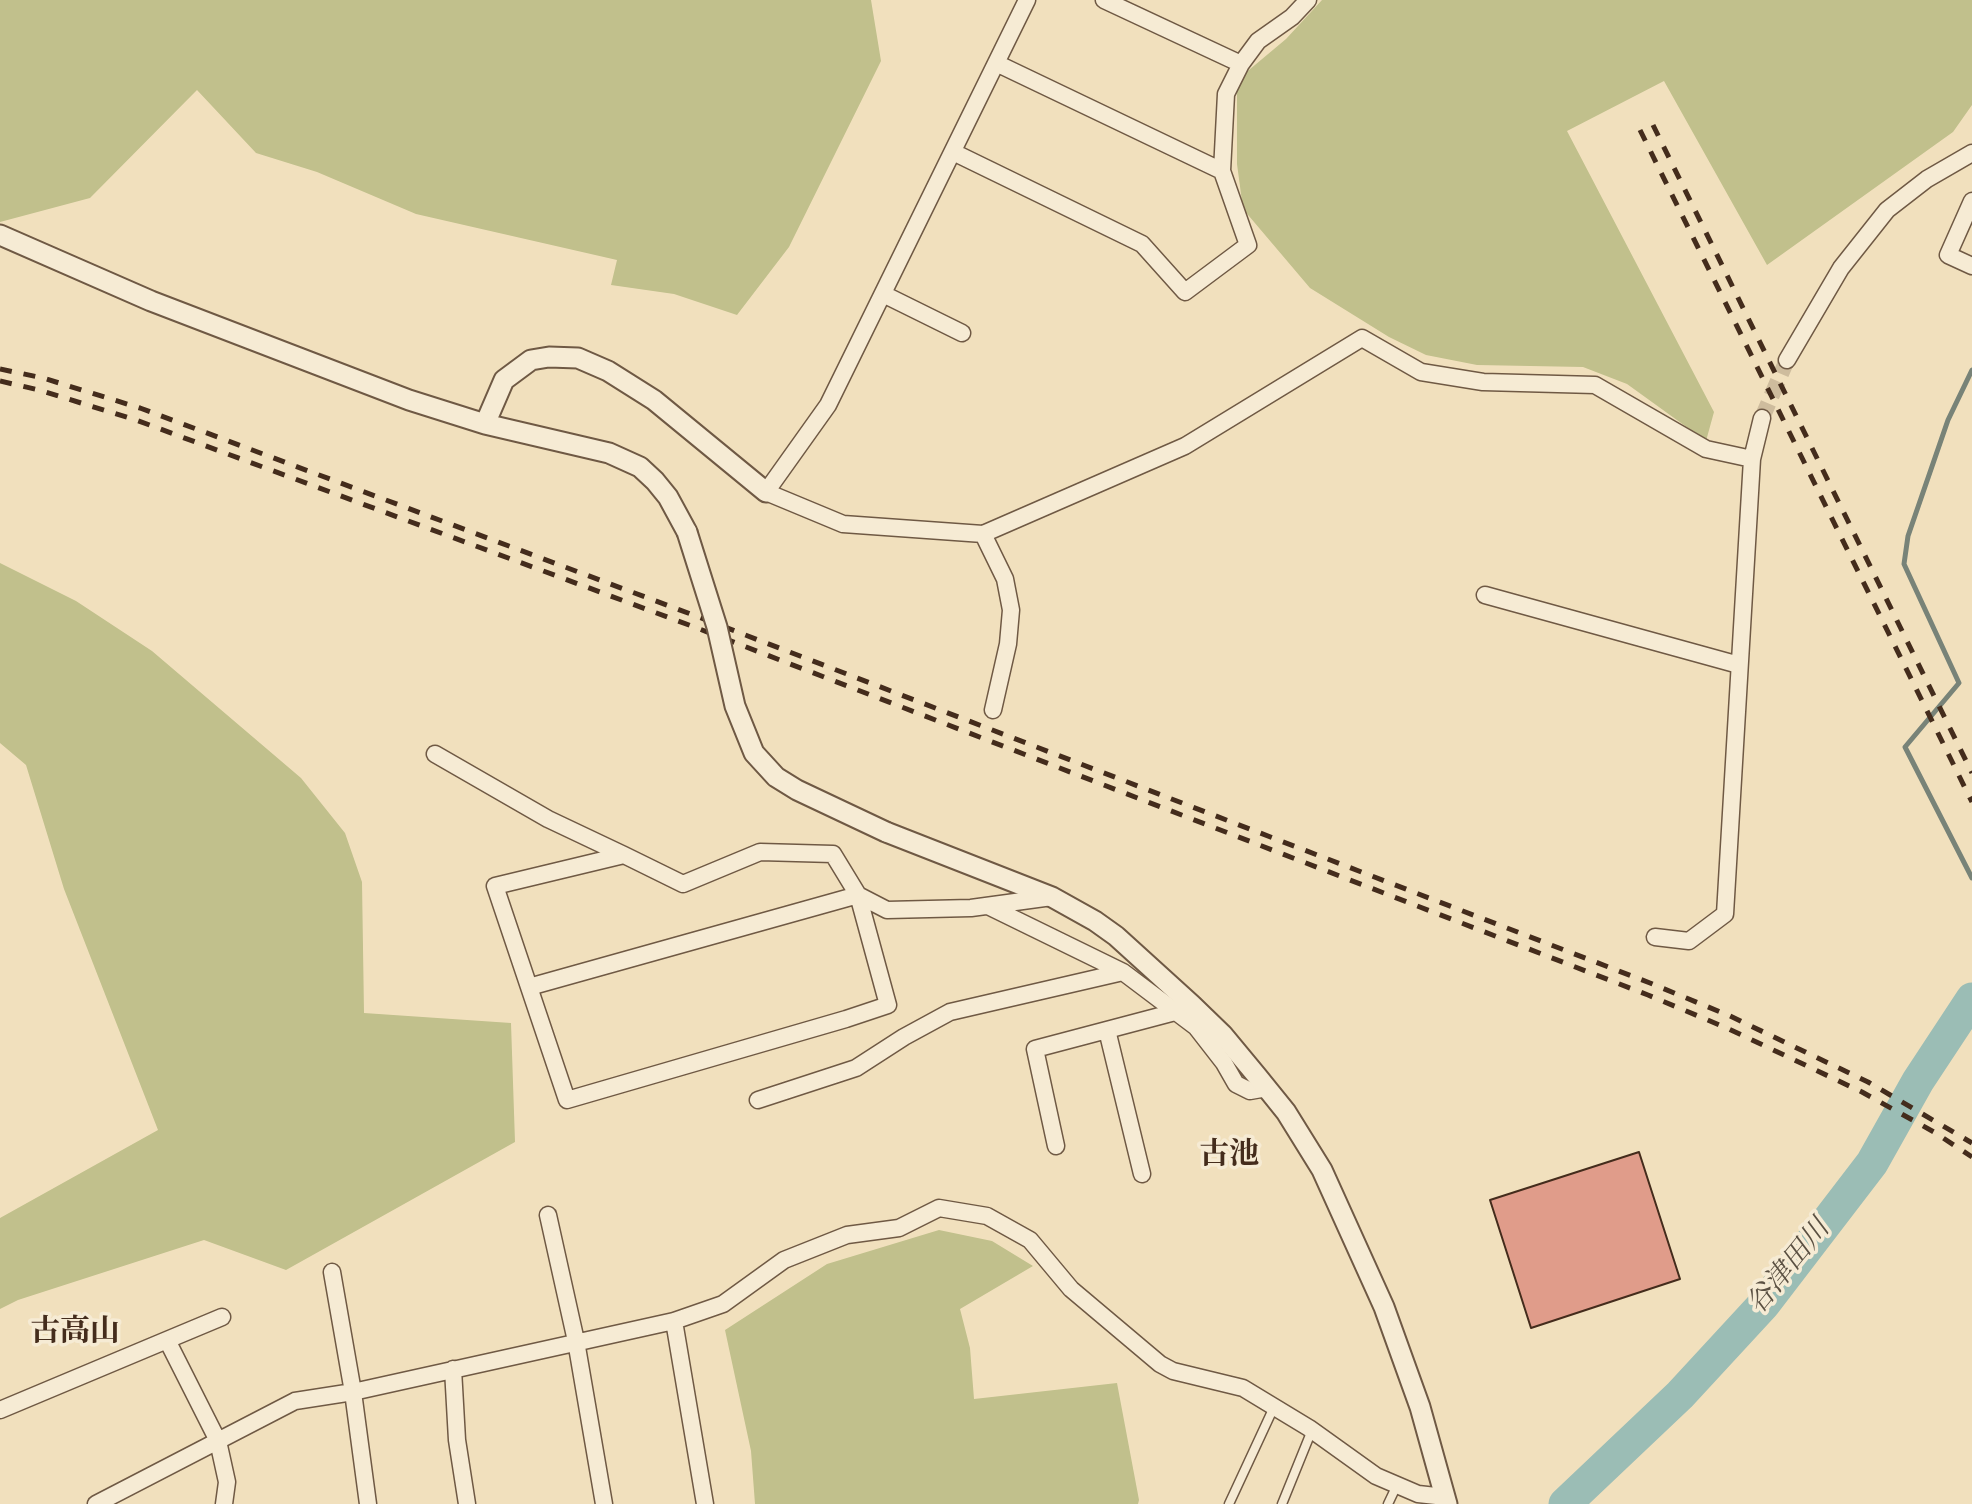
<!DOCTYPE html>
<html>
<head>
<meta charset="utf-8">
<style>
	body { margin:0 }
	canvas { display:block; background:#f1e0bd }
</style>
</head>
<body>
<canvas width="1972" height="1504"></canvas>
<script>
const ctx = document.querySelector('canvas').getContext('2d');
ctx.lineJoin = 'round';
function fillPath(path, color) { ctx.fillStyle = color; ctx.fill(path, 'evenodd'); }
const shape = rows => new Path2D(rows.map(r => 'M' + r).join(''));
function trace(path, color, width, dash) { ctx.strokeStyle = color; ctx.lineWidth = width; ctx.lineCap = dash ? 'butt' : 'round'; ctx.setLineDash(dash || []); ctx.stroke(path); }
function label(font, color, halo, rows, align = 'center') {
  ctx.font = font + ' "IM FELL DW Pica","Noto Serif JP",serif'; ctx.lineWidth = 7; ctx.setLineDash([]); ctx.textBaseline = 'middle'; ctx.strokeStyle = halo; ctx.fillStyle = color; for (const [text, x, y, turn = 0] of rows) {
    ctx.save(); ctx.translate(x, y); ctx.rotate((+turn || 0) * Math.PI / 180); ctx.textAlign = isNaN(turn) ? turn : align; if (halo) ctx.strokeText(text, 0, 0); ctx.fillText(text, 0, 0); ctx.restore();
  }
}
const green = shape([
	[0,0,871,0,881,61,789,247,737,315,674,294,611,285,617,260,416,214,317,172,256,153,197,90,90,198,0,222],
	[1322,0,1972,0,1972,105,1953,132,1767,265,1664,81,1567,131,1714,412,1706,441,1627,384,1583,367,1477,365,1426,355,1389,337,1310,288,1243,209,1237,164,1237,80,1286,39],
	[0,563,76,601,152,651,301,778,345,833,362,882,364,1013,511,1023,515,1142,286,1270,204,1240,18,1300,0,1309,0,1218,158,1130,64,889,26,765,0,743],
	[939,1230,992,1241,1033,1266,960,1309,970,1348,974,1399,1117,1383,1139,1500,1138,1504,755,1504,751,1451,725,1330,827,1264]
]);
const stream = shape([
	[1972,370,1948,420,1908,536,1904,564,1959,683,1905,747,1972,878]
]);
const river = shape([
	[1565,1504,1680,1395,1764,1304,1872,1163,1918,1081,1972,999]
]);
const building = shape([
	[1639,1152,1680,1279,1531,1328,1490,1200,1639,1152]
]);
const minorTunnel = shape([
	[1762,418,1787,360]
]);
const service = shape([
	[1229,1504,1274,1407],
	[1282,1504,1312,1430],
	[1388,1504,1397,1485]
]);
const minor = shape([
	[1027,0,828,405,766,492,843,524,983,534,1185,446,1362,338,1421,372,1483,382,1595,385,1706,449,1752,459,1725,914,1689,941,1655,937],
	[1104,0,1241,64],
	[996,63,1222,171],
	[953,152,1142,244,1185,292,1248,245,1222,171,1226,94,1241,64,1258,41,1292,17,1308,0],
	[1972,201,1948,255,1972,266],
	[883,294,962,333],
	[1787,360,1841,268,1887,210,1927,179,1972,153],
	[1752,459,1762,418],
	[983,534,1005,579,1011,610,1008,644,993,710],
	[1485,595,1739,665],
	[435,754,548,819,624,855,683,884,760,852,833,854,858,895,888,1005,846,1019,567,1100,495,886,624,855],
	[988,906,1123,972,1196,1027,1224,1063,1236,1084,1250,1091,1267,1088],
	[529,987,858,895,887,910,971,908,1052,897],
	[1107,1030,1142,1174],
	[758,1100,856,1068,904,1037,950,1012,1123,972],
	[1056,1146,1035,1049,1175,1012],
	[548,1215,576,1341,604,1504],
	[332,1272,353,1392,368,1504],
	[674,1321,705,1504],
	[167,1340,222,1317],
	[453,1369,457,1440,467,1504],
	[0,1410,167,1340,218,1441,227,1482,224,1504],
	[96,1504,295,1401,353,1392,674,1321,723,1304,784,1260,847,1235,899,1228,939,1208,987,1216,1030,1240,1071,1289,1160,1364,1173,1371,1243,1388,1309,1428,1376,1476,1418,1494,1445,1497]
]);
const tertiary = shape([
	[0,235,151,301,409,400,485,424,609,453,640,467,655,481,668,497,687,532],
	[485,424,504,380,531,360,549,357,578,358,608,371,654,400,766,492],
	[886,832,1052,897,1095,921,1116,936,1192,1005,1223,1035,1257,1076,1286,1112,1322,1170,1384,1307,1420,1407,1447,1504]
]);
const rail = shape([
	[1653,125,1972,773],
	[1640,130,1972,802],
	[0,369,43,378,140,408,696,616,1650,983,1730,1016,1868,1082,1972,1143],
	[0,381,39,390,136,420,697,628,1648,995,1729,1029,1862,1092,1934,1132,1972,1157]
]);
const tertiaryBridge = shape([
	[687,532,717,627,735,706,754,753,776,777,797,790,886,832]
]);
const waterNames = [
	["谷津田川",1790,1268,-51]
];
const quarterNames = [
	["古池",1229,1157],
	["古高山",75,1334]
];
fillPath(green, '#c1c08c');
trace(stream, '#788378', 5);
trace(river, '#9bbdb5', 33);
fillPath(building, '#e09c8a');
trace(building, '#442c1c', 2);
trace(minorTunnel, '#cebc9d', 16, [16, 8]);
trace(service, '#6f5944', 11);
trace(minor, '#6f5944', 19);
trace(tertiary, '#6f5944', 23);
trace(service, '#f6ebd4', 8);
trace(minor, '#f6ebd4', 16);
trace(tertiary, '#f6ebd4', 19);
trace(rail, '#442c1c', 5, [12, 12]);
trace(tertiaryBridge, '#6f5944', 23, []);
trace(tertiaryBridge, '#f6ebd4', 19);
label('italic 28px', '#5a5042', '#f6ebd4', waterNames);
label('bold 30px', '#442c1c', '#f6ebd4', quarterNames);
</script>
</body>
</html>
